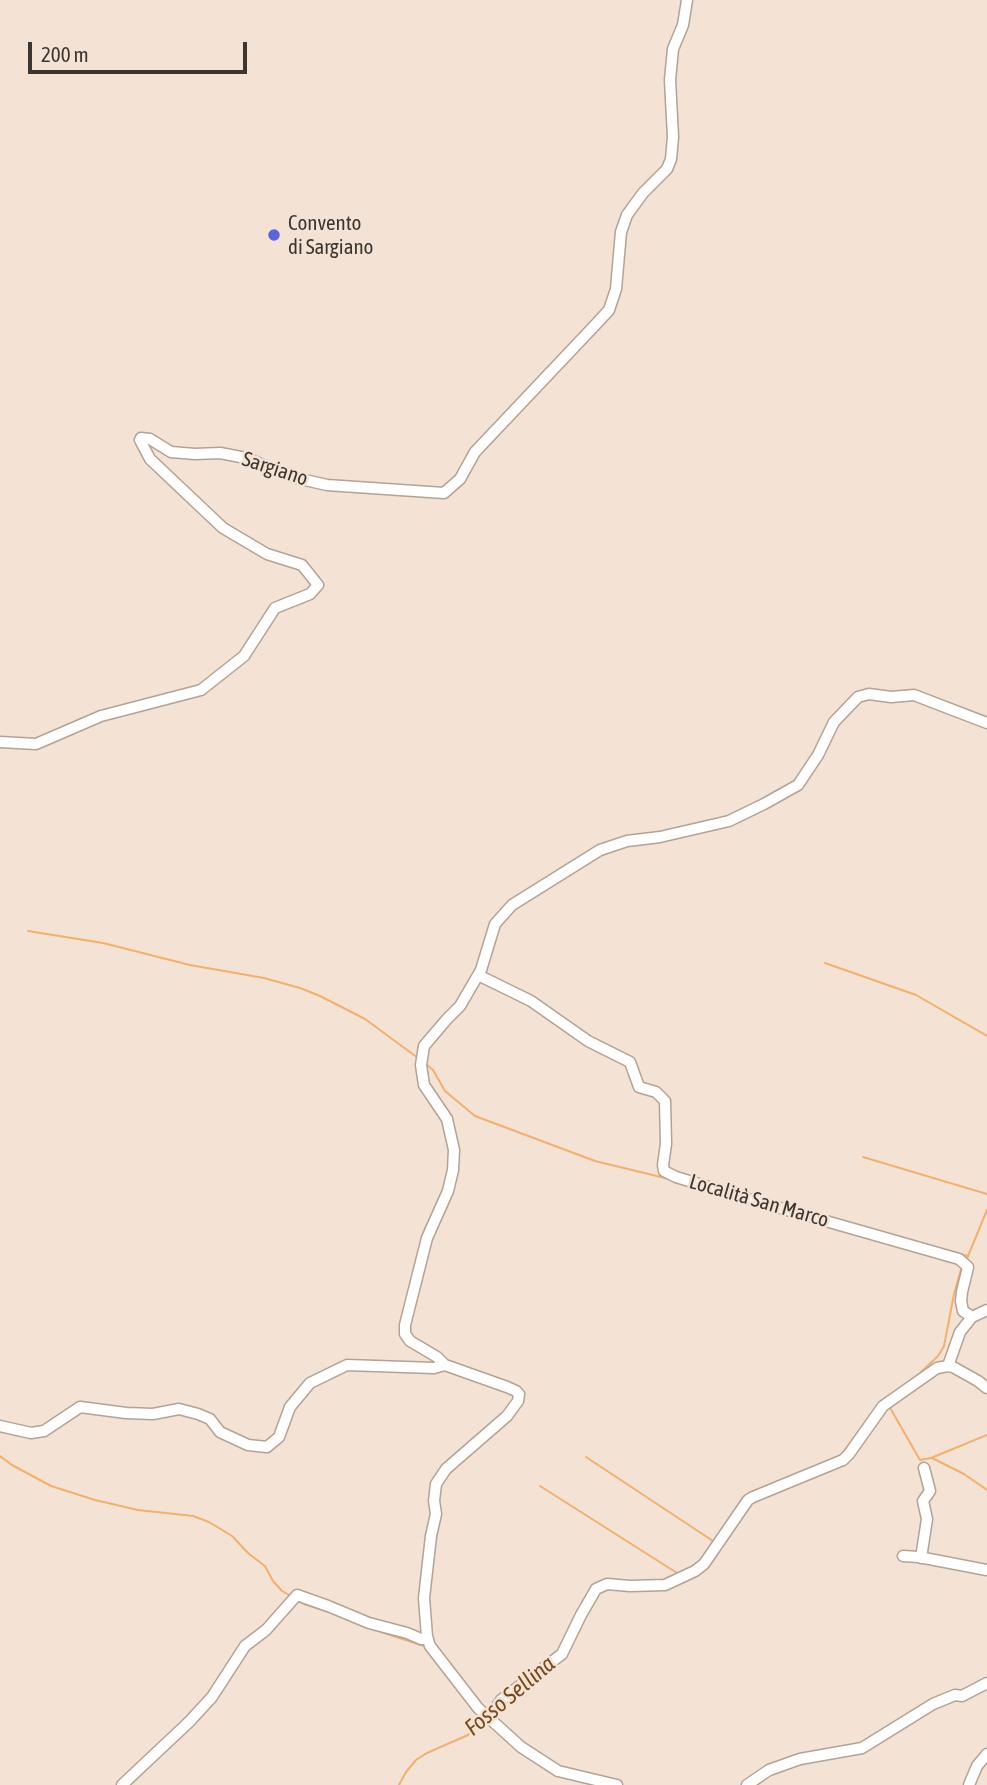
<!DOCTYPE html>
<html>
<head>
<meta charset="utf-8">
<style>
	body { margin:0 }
	#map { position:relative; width:987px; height:1785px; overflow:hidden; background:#f4e3d4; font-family:"Asap Condensed",sans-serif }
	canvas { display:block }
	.scale { position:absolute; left:28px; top:42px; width:219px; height:32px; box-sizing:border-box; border:4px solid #3d3630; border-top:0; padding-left:9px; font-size:21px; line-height:24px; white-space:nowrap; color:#3d3630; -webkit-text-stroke:5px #f4e3d4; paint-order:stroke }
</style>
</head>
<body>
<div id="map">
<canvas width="987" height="1785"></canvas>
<div class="scale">200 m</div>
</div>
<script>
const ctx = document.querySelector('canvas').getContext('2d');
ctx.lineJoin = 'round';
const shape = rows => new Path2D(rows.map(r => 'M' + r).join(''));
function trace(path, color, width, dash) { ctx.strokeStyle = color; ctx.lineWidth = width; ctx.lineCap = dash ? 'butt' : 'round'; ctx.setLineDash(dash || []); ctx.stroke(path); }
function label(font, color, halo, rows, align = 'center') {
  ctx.font = font + ' "Asap Condensed",sans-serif'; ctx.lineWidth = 5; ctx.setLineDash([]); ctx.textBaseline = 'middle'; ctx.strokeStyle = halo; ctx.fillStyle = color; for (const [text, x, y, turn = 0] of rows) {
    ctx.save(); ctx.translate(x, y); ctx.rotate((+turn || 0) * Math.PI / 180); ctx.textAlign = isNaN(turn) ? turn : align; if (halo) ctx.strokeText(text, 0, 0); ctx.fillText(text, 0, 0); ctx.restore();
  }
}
const stream = shape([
	[28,931,103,943,190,965,264,978,300,988,320,996,365,1019,418,1058],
	[825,963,916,995,987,1036],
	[425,1063,433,1070,445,1091,475,1116,595,1161,669,1179],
	[863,1157,987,1194],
	[952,1252,968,1256],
	[966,1261,987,1210],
	[916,1377,938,1356,944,1346,954,1294,962,1266],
	[889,1406,920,1460,931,1458,987,1435],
	[842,1454,876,1408],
	[0,1456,12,1465,51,1486,95,1500,138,1510,193,1516,209,1522,232,1536,249,1554,265,1566,273,1581,282,1591,291,1596],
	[586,1457,713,1541],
	[932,1458,964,1474,987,1490],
	[540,1486,677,1573],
	[749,1493,760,1489],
	[720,1532,745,1497],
	[299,1601,304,1604,335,1614,366,1627,424,1646],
	[399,1785,406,1772,416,1760,427,1753,468,1735,484,1719]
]);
const minor = shape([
	[0,742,36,744,101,716,201,690,244,656,275,608,310,594,318,585,302,565,267,554,223,528,150,459,140,440,141,438,150,439,171,452,195,454,220,453,246,458,296,478,327,485,444,493,460,479,475,452,598,322,609,310,616,289,621,232,627,215,643,193,667,169,671,159,673,137,670,80,673,49,683,25,687,0],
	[478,975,531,1001,588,1041,630,1062,639,1087,656,1092,665,1101,666,1144,663,1165,664,1171,676,1177,738,1196,959,1259,968,1267,962,1292,961,1301,963,1311,972,1317],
	[948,1366,960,1332,972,1317,987,1310],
	[948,1366,953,1367,978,1381,987,1388],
	[0,1426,31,1433,44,1431,80,1407,126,1413,153,1414,179,1409,198,1414,210,1419,220,1432,248,1445,267,1447,279,1437,290,1407,310,1383,347,1365,434,1368,445,1365],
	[903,1556,919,1557,987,1570],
	[921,1558,927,1519,923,1501,930,1491,924,1468],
	[489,1718,501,1700,562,1654,581,1615,596,1589,607,1584,630,1586,665,1585,695,1571,704,1564,748,1500,753,1497,843,1460,849,1454,883,1406,937,1368,948,1366],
	[122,1785,189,1722,212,1697,245,1646,266,1630,297,1595,328,1606,369,1623,407,1633,421,1639,428,1639],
	[617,1785,558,1771,521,1747,478,1708,430,1646,427,1637,424,1598,431,1536,436,1514,434,1501,436,1484,446,1469,507,1416,518,1401,519,1394,516,1391,507,1387,445,1365,437,1357,410,1341,405,1334,405,1325,427,1238,448,1191,453,1170,454,1150,447,1119,424,1085,421,1065,424,1046,447,1019,460,1006,481,970,495,924,512,905,600,850,627,841,660,837,729,821,764,804,798,785,818,755,834,722,858,697,869,694,891,697,914,695,987,723],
	[747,1785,769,1770,800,1759,862,1748,933,1704,955,1695,962,1696,987,1683],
	[969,1785,977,1766,987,1754]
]);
const markers = [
	[274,235,7,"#5865dc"]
];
const poiNames = [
	["Convento",288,223],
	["di Sargiano",288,247]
];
const streetNames = [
	["Sargiano",275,469,18],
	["Località San Marco",759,1201,16]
];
const waterNames = [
	["Fosso Sellina",510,1696,-40]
];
trace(stream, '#f3af6c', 2);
trace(minor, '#b3a394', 13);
trace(minor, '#fff', 10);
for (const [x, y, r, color] of markers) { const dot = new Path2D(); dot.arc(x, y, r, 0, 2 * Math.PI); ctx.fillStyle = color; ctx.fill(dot); trace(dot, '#f4e3d4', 2.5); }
label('21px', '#3d3630', '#f4e3d4', poiNames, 'left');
label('21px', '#3d3630', '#f4e3d4', streetNames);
label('italic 23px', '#774a19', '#f4e3d4', waterNames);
</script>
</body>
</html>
